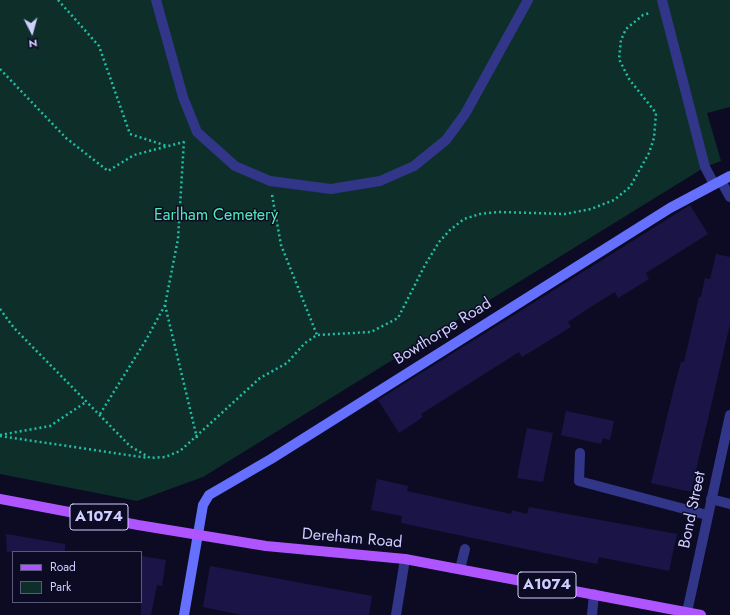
<!DOCTYPE html>
<html>
<head>
<meta charset="utf-8">
<style>
	body { margin:0 }
	#map { position:relative; width:730px; height:615px; overflow:hidden; background:#0d0b23; font-family:Jost,sans-serif }
	canvas { display:block }
	.legend { position:absolute; left:12px; top:551px; width:130px; height:52px; box-sizing:border-box; background:#0d0b23; border:1px solid #5a597b; margin:0; padding:5px 7px; list-style:none; font-size:12px; color:#ceceff }
	.legend li { display:flex; align-items:center; gap:8px; height:20px }
	.legend b { width:20px; border:1px solid #5a597b }
	.north { position:absolute; left:12px; top:12px; width:40px; height:40px; -webkit-text-stroke:3px #0d0b23; paint-order:stroke; rotate:174deg; font-size:11px; font-weight:700; line-height:16px; text-align:center; color:#ceceff }
	.north::after { content:''; display:block; margin:auto; width:14px; height:18px; background:#ceceff; clip-path:polygon(50% 0,100% 100%,50% 72%,0 100%) }
</style>
</head>
<body>
<div id="map">
<canvas width="730" height="615"></canvas>
<ul class="legend">
<li><b style="height:5px;background:#af55ff"></b>Road</li>
<li><b style="height:11px;background:#0e2e2a"></b>Park</li>
</ul>
<div class="north">N</div>
</div>
<script>
const ctx = document.querySelector('canvas').getContext('2d');
ctx.lineJoin = 'round';
function fillPath(path, color) { ctx.fillStyle = color; ctx.fill(path, 'evenodd'); }
const shape = rows => new Path2D(rows.map(r => 'M' + r).join(''));
function trace(path, color, width, dash) { ctx.strokeStyle = color; ctx.lineWidth = width; ctx.lineCap = dash ? 'butt' : 'round'; ctx.setLineDash(dash || []); ctx.stroke(path); }
function label(font, color, halo, rows, align = 'center') {
  ctx.font = font + ' Jost,sans-serif'; ctx.lineWidth = 3; ctx.setLineDash([]); ctx.textBaseline = 'middle'; ctx.strokeStyle = halo; ctx.fillStyle = color; for (const [text, x, y, turn = 0] of rows) {
    ctx.save(); ctx.translate(x, y); ctx.rotate((+turn || 0) * Math.PI / 180); ctx.textAlign = isNaN(turn) ? turn : align; if (halo) ctx.strokeText(text, 0, 0); ctx.fillText(text, 0, 0); ctx.restore();
  }
}
const green = shape([
	[0,0,730,0,730,107,707,113,721,161,705,167,203,477,137,501,0,474]
]);
const building = shape([
	[690,205,708,234,646,273,649,279,636,287,618,298,615,292,589,308,568,322,571,327,522,357,519,352,421,414,423,417,399,433,378,400],
	[716,254,730,257,730,324,691,492,651,483,675,384,681,362,684,362,699,297,701,297,705,278,710,279],
	[566,411,614,421,610,440,603,438,601,444,561,435],
	[527,428,553,433,543,482,517,478],
	[377,479,408,486,407,491,511,514,512,510,527,514,529,507,677,534,669,571,599,557,597,564,401,523,402,516,371,510],
	[6,534,65,544,65,552,7,552],
	[141,556,166,560,162,586,157,585,151,615,141,615],
	[210,566,372,596,369,615,242,615,203,607]
]);
const path = shape([
	[58,0,99,46,130,134,167,146],
	[0,69,66,138,108,171,134,155,184,142],
	[272,195,281,245,317,335],
	[165,305,197,438],
	[0,309,14,328,130,446,150,458,165,457,180,451,260,378,287,363,305,343,317,335,371,332,398,318,425,265,439,242,450,230,464,219,480,214,499,212,565,214,591,209,614,200,630,187,649,153,654,138,656,113,629,79,619,59,621,40,626,29,643,15,650,13],
	[100,414,146,340,165,305,178,239,184,140],
	[0,435,50,426,86,402],
	[0,436,148,458]
]);
const lane = shape([
	[156,0,183,97,197,132,235,166,270,181,331,189,380,181,414,166,446,140,465,114,528,0],
	[662,0,705,167,714,184],
	[580,453,579,481,707,515],
	[711,499,730,504],
	[460,569,465,549],
	[592,615,594,594]
]);
const street = shape([
	[721,181,730,197],
	[687,612,730,415],
	[396,615,405,559]
]);
const secondary = shape([
	[184,615,203,505,209,495,271,459,670,208,730,176]
]);
const primary = shape([
	[0,499,138,525,266,546,405,559,701,615]
]);
const shields = [
	[99,517,58],
	[547,585,58]
];
const shieldNames = [
	["A1074",99,517],
	["A1074",547,585]
];
const parkNames = [
	["Earlham Cemetery",216,216]
];
const streetNames = [
	["Bowthorpe Road",443,332,-32],
	["Bond Street",693,510,-78],
	["Dereham Road",352,539,5]
];
fillPath(green, '#0e2e2a');
fillPath(building, '#1a1546');
trace(path, '#21c0a6', 2.5, [2, 3]);
trace(lane, '#313688', 10);
trace(street, '#313688', 10);
trace(secondary, '#6570ff', 10);
trace(primary, '#af55ff', 10);
for (const [x, y, w] of shields) { const box = new Path2D(); box.roundRect(x - w / 2, y - 13, w, 26, 3); ctx.fillStyle = '#0d0b23'; ctx.fill(box); trace(box, '#ceceff', 1); }
label('bold 15px', '#ceceff', null, shieldNames);
label('16px', '#4decb4', '#0d0b23', parkNames);
label('16px', '#ceceff', '#0d0b23', streetNames);
</script>
</body>
</html>
